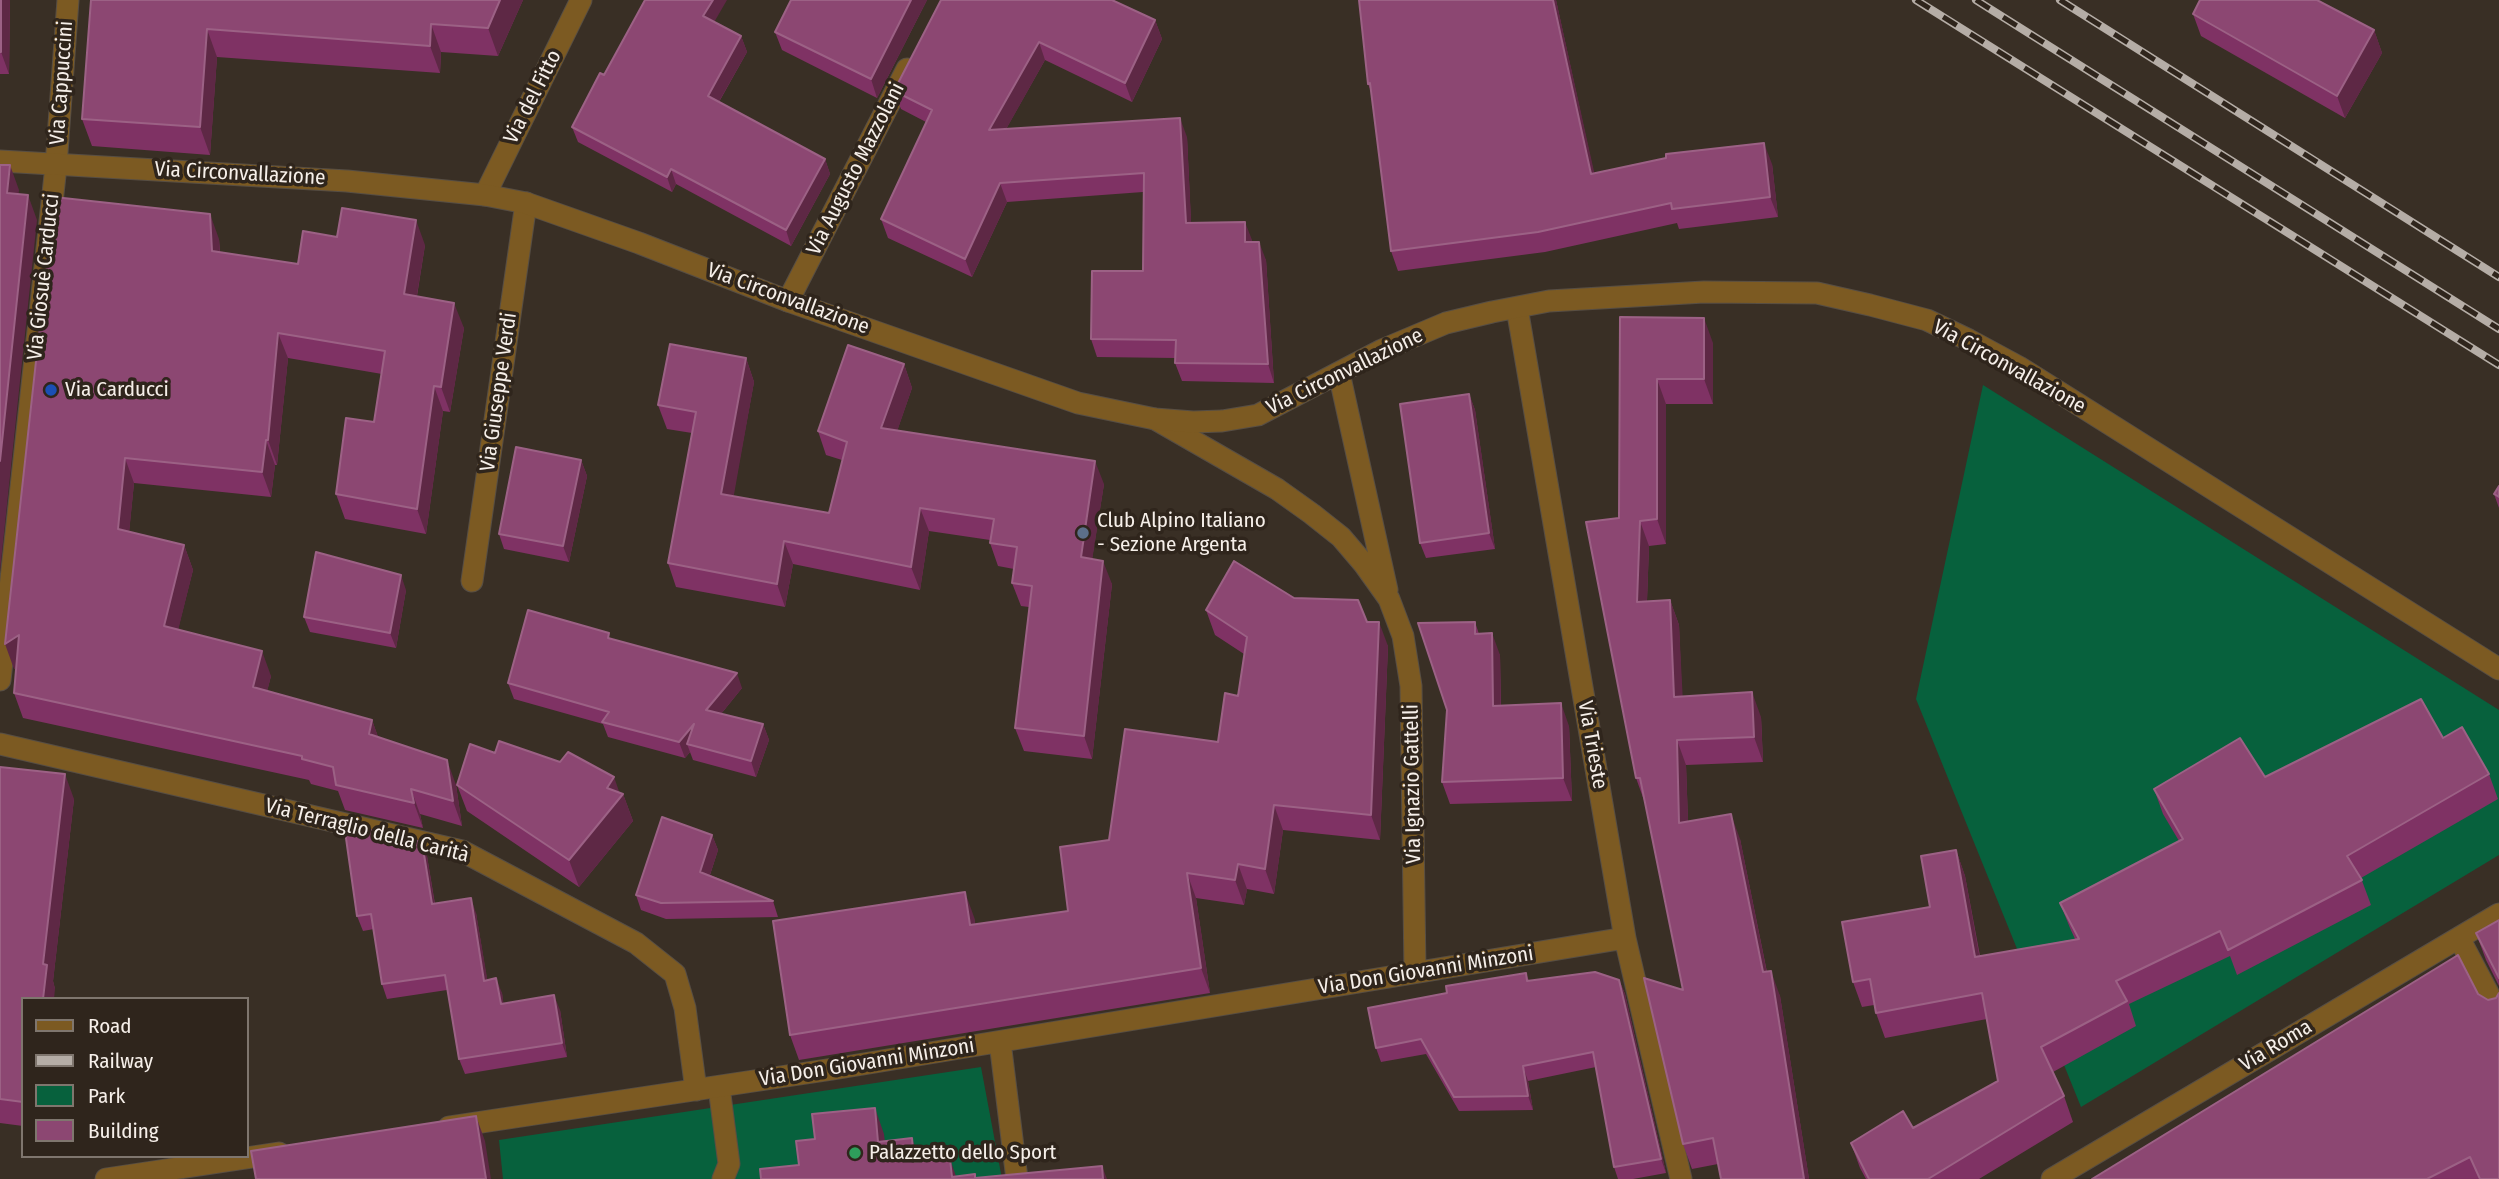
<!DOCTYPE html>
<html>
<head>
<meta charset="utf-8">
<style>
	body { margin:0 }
	#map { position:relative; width:2499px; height:1179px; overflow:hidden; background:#392f25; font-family:"Fira Sans Condensed",sans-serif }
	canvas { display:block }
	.legend { position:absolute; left:21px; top:997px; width:228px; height:161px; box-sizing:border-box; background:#2f251c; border:2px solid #7f766e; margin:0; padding:9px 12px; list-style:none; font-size:21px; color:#f6efe9 }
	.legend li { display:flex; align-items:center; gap:14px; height:35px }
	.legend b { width:35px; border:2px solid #7f766e }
</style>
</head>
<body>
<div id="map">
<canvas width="2499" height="1179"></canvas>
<ul class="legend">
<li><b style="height:9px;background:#7c5a22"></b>Road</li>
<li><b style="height:9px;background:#b5ada6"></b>Railway</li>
<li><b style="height:19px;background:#07613d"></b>Park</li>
<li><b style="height:19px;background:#8c4772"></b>Building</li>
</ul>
</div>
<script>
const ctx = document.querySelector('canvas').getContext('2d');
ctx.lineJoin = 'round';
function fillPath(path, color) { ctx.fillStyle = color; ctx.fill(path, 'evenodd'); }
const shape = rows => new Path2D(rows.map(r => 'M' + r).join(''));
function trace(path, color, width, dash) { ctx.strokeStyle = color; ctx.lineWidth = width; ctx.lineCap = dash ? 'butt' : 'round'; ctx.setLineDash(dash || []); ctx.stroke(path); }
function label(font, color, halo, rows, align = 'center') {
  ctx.font = font + ' "Fira Sans Condensed",sans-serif'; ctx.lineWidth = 7; ctx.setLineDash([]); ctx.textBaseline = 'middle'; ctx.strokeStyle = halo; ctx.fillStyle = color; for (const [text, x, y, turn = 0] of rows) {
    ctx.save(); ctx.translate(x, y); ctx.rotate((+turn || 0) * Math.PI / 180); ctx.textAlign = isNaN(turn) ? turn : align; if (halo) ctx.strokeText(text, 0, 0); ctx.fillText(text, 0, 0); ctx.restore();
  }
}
const green = shape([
	[1983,385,2499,710,2499,855,2081,1107,1916,699],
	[981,1067,1002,1179,503,1179,499,1140]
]);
const service = shape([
	[719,1087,729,1164,723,1179]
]);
const minor = shape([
	[485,195,581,0],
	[788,301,907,69],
	[1517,308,1625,938,1681,1179],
	[1339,373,1387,590],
	[1155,419,1277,489,1312,514,1341,537,1364,564,1389,599,1403,636,1411,686,1415,972],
	[472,581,526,203],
	[0,680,56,166,68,0],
	[0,744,462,851,636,943,675,974,685,1008,696,1090],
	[2459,938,2499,1014],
	[1000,1042,1017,1179],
	[449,1127,833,1069,1625,938],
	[106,1179,279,1153],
	[2052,1179,2499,914]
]);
const tertiary = shape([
	[0,161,347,181,485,195,526,203,639,243,788,301,1078,403,1155,419,1193,422,1222,421,1258,415,1382,350,1446,323,1492,312,1549,301,1704,292,1817,293,1870,305,1927,320,1969,340,2019,367,2499,669]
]);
const rail = shape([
	[1916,0,2499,365],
	[1976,0,2499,329],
	[2060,0,2499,277]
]);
const wall = shape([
	[0,0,10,0,9,74,0,74],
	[91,0,523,0,498,56,441,52,440,73,217,57,210,155,92,146,82,119],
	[927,0,877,98,782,50,775,32],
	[941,0,1155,20,1162,39,1132,102,1045,60,1006,129,1187,137,1191,223,1252,240,1252,242,1266,260,1274,383,1182,381,1175,363,1175,358,1097,357,1091,339,1143,271,1143,192,1007,202,972,277,888,238,881,219,926,122,901,109,894,91],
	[1359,0,1556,0,1594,174,1772,164,1778,217,1679,229,1677,223,1545,252,1398,271,1391,251,1371,91,1368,84],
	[2193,14,2374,30,2382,53,2345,118,2201,36],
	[714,22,741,36,747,52,719,102,825,159,830,174,791,246,676,184,672,192,578,142,572,127,604,75],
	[337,237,425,245,417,296,464,328,450,412,443,411,426,534,345,519,336,494,374,422,382,374,288,358,277,465,275,465,271,497,134,483,129,532,184,545,193,570,178,629,271,676,267,691,372,720,378,737,456,785,462,826,420,814,423,828,345,810,338,791,311,784,309,780,23,718,14,693,17,667,14,669,219,239,220,252,298,264],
	[1620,317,1713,343,1713,404,1666,404,1666,544,1649,546,1647,601,1670,600,1679,625,1682,697,1761,717,1763,762,1686,765,1688,822,1740,839,1767,972,1780,996,1809,1179,1721,1179,1718,1164,1692,1169,1683,1144,1683,990,1645,803,1636,778,1619,518],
	[746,358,754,382,733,496,829,513,842,460,826,455,818,431,904,364,912,388,897,431,1104,484,1092,559,1112,584,1092,759,1024,751,1015,728,1029,607,1021,606,1012,583,1014,569,998,566,990,543,990,540,929,531,920,590,793,564,785,607,676,587,668,563,692,433,667,429,658,405],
	[1469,394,1475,410,1495,549,1426,558,1420,543],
	[581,460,587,476,569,562,504,549,499,534],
	[2499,486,2499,508,2494,494],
	[406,590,396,648,310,632,304,617],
	[1294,598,1367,622,1388,646,1380,840,1283,830,1274,894,1247,889,1244,905,1196,898,1210,993,799,1060,790,1035,974,917,975,924,1068,911,1109,840,1218,742,1238,696,1244,654,1215,635,1206,610],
	[1475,622,1479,634,1500,655,1501,706,1569,726,1572,801,1450,804,1442,782],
	[611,639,742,688,721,714,763,724,769,740,756,777,693,760,690,752,685,758,608,737,603,724,514,699,508,683],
	[2443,738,2489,774,2498,799,2361,878,2371,905,2237,975,2230,956,2129,1004,2136,1026,2053,1072,2064,1096,2073,1122,1979,1179,1866,1179,1860,1168,1851,1143,1913,1128,1998,1081,1987,1019,1885,1038,1876,1013,1874,1005,1862,1007,1853,982,1930,907,1956,850,1965,876,1980,956,2075,939,2070,928,2060,903,2179,841,2163,814,2154,789,2265,777],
	[0,767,74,799,53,981,55,989,23,999,23,1126,0,1123],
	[457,785,619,792,623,794,633,821,579,887,467,811],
	[712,835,718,850,710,875,773,901,778,917,666,919,641,910,636,895],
	[427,856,435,904,476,913,487,980,502,993,503,1003,560,1010,567,1057,465,1074,459,1059,447,990,387,999,382,984,374,929,363,931,357,916],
	[2499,920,2499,986,2486,960,2476,933],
	[1526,973,1529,981,1619,980,1625,994,1666,1173,1633,1179,1618,1179,1614,1167,1596,1067,1528,1081,1533,1110,1459,1111,1426,1054,1381,1062,1376,1048,1447,993],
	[2478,994,2488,1000,2496,998,2499,1179,2092,1179]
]);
const shadedWall = shape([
	[1,0,10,0,9,74,1,52],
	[500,0,523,0,498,56,488,28],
	[713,0,727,0,709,31,703,16],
	[911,0,927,0,877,98,871,79],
	[1553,0,1556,0,1599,194,1591,174],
	[1155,20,1162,39,1132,102,1125,83],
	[431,24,441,52,440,73,430,46],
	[207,29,217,57,210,155,200,127],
	[2374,30,2382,53,2345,118,2337,96],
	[741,36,747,52,713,112,708,96],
	[1039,42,1045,60,995,149,989,130],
	[1180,118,1187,137,1192,241,1186,223],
	[1764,143,1772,164,1778,217,1770,197],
	[825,159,830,174,791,246,786,230],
	[10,165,19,190,16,218,7,193],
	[671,169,676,184,672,192,667,177],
	[1000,183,1007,202,972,277,965,259],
	[28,195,37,220,0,571,0,461],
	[210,214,219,239,221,276,212,251],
	[416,220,425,245,413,319,404,294],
	[1245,222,1252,240,1252,261,1245,242],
	[1259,242,1266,260,1274,383,1268,364],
	[454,303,464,328,450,412,441,387],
	[1704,318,1713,343,1713,404,1704,379],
	[278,333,288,358,277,465,268,440],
	[746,358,754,382,730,517,721,494],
	[904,364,912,388,890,452,881,428],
	[1657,379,1666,404,1666,544,1657,519],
	[434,386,443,411,426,534,417,509],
	[1469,394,1475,410,1495,549,1489,533],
	[266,440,275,465,271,497,262,472],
	[125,458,134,483,127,554,118,529],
	[581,460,587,476,569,562,563,546],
	[1095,461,1104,484,1089,580,1081,557],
	[920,508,929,531,920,590,911,567],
	[1640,521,1649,546,1646,627,1637,602],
	[784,541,793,564,785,607,777,584],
	[184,545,193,570,173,651,164,626],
	[1103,561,1112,584,1092,759,1084,736],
	[401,575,406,590,396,648,390,633],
	[1670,600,1679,625,1684,722,1674,697],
	[1379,622,1388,646,1380,840,1371,815],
	[1492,633,1500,655,1501,728,1493,706],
	[19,635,28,660,14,669,5,644],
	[262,651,271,676,262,712,253,687],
	[737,673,742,688,712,725,706,710],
	[1752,692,1761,717,1763,762,1754,737],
	[1561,703,1569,726,1572,801,1563,778],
	[372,720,381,745,369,734],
	[694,724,687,744,690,752,685,758,679,742],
	[763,724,769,740,756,777,751,761],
	[1677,740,1686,765,1689,848,1679,823],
	[447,760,456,785,462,826,453,801],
	[65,774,74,799,53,981,55,989,54,999,43,999,43,964],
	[614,777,621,797,623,794,633,821,579,887,569,860],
	[411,789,420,814,423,828,414,803],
	[1274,805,1283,830,1274,894,1265,869],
	[1731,814,1740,839,1772,998,1763,972],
	[712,835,718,850,706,887,700,872],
	[422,842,427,856,437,919,432,904],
	[1956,850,1965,876,1984,982,1975,957],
	[1238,864,1247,889,1244,905,1235,880],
	[1187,873,1196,898,1210,993,1201,968],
	[965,892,974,917,979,950,970,925],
	[471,898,476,913,490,995,484,981],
	[1771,971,1780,996,1809,1179,1804,1179],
	[496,978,502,993,506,1019,501,1004],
	[1619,980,1625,994,1666,1173,1661,1159],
	[554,995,560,1010,567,1057,562,1043],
	[1523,1066,1528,1081,1533,1110,1528,1096],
	[875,1108,884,1134,888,1169,878,1142],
	[476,1116,485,1141,491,1179,486,1179],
	[912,1138,921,1165,914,1162],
	[950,1159,957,1179,952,1179],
	[1102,1166,1107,1179,1103,1179]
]);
const building = shape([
	[0,0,1,0,1,52,0,52,0,0],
	[91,0,500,0,488,28,431,24,430,46,207,29,200,127,82,119,91,0],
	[645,0,713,0,703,16,741,36,708,96,825,159,786,230,671,169,667,177,572,127,600,73,604,75,645,0],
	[791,0,911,0,871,79,775,32,791,0],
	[941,0,1112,0,1155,20,1125,83,1039,42,989,130,1180,118,1186,223,1245,222,1245,242,1259,242,1268,364,1175,363,1176,340,1091,339,1092,271,1143,271,1144,173,1000,183,965,259,881,219,932,110,894,91,941,0],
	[1359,0,1553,0,1591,174,1666,158,1666,154,1764,143,1770,197,1672,209,1671,203,1538,232,1391,251,1370,83,1368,84,1359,0],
	[2200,0,2317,0,2374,30,2337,96,2193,14,2200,0],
	[0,165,10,165,7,193,28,195,0,461,0,165],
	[54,197,210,214,212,251,298,264,303,231,337,237,342,208,416,220,404,294,454,303,441,387,434,386,417,509,336,494,346,418,374,422,385,351,278,333,268,440,266,440,262,472,125,458,118,529,184,545,164,626,262,651,253,687,372,720,369,734,447,760,453,801,411,789,414,803,336,785,333,767,302,759,302,756,14,693,19,635,5,644,54,197],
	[1620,317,1704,318,1704,379,1657,379,1657,519,1640,521,1637,602,1670,600,1674,697,1752,692,1754,737,1677,740,1679,823,1731,814,1763,972,1771,971,1804,1179,1721,1179,1713,1138,1683,1144,1644,978,1683,990,1640,778,1636,778,1586,522,1619,518,1620,317],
	[670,344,746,358,721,494,829,513,847,442,818,431,848,345,904,364,881,428,1095,461,1081,557,1103,561,1084,736,1015,728,1032,586,1012,583,1017,547,990,543,994,519,920,508,911,567,784,541,777,584,668,563,696,412,658,405,670,344],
	[1469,394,1489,533,1420,543,1400,404,1469,394],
	[516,447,581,460,563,546,499,534,516,447],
	[2499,486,2499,497,2494,494,2499,486],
	[316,552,401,575,390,633,304,617,316,552],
	[1234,561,1294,598,1358,600,1367,622,1379,622,1371,815,1274,805,1265,869,1238,864,1235,880,1187,873,1201,968,790,1035,773,921,965,892,970,925,1068,911,1060,847,1109,840,1125,729,1218,742,1225,693,1238,696,1247,637,1206,610,1234,561],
	[528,610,609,633,608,638,737,673,706,710,763,724,751,761,687,744,694,724,679,742,602,722,609,712,508,683,528,610],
	[1475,622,1475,634,1492,633,1493,706,1561,703,1563,778,1442,782,1447,710,1418,623,1475,622],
	[2421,699,2443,738,2462,727,2489,774,2347,856,2362,880,2228,950,2220,931,2116,981,2127,1001,2041,1047,2064,1096,1928,1179,1869,1179,1851,1143,1903,1111,1913,1128,1998,1081,1982,993,1876,1013,1870,979,1853,982,1842,922,1930,907,1921,856,1956,850,1975,957,2079,939,2060,903,2183,839,2154,789,2240,738,2265,777,2421,699],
	[499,741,560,762,568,752,614,777,607,788,623,794,569,860,457,785,470,744,495,753,499,741],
	[0,767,65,774,43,964,47,965,43,999,23,999,23,1102,0,1099,0,767],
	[662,817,712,835,700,872,773,901,661,903,636,895,662,817],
	[344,824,422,842,432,904,471,898,484,981,496,978,501,1004,554,995,562,1043,459,1059,445,975,382,984,371,914,357,916,344,824],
	[2499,920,2499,978,2476,933,2499,920],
	[2458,955,2478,994,2488,1000,2496,998,2499,993,2499,1179,2480,1179,2470,1157,2427,1179,2092,1179,2458,955],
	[1595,972,1619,980,1661,1159,1614,1167,1593,1052,1523,1066,1528,1096,1454,1097,1421,1039,1376,1048,1368,1008,1447,993,1446,986,1526,973,1527,981,1595,972],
	[875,1108,878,1142,912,1138,914,1162,950,1159,952,1177,975,1174,975,1178,1102,1166,1103,1179,761,1179,760,1169,799,1165,796,1141,815,1139,812,1114,875,1108],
	[476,1116,486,1179,256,1179,251,1151,476,1116]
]);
const markers = [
	[51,390,7,"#1a4fb4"],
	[1083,533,7,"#5c6f8a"],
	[855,1153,7,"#2e9e5b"]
];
const streetNames = [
	["Via Cappuccini",62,83,-86],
	["Via del Fitto",533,97,-63],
	["Via Augusto Mazzolani",856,169,-63],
	["Via Circonvallazione",240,174,3],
	["Via Giosuè Carducci",44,277,-84],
	["Via Circonvallazione",788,299,20],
	["Via Circonvallazione",2009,367,29],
	["Via Circonvallazione",1345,372,-26],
	["Via Giuseppe Verdi",499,392,-82],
	["Via Trieste",1592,745,80],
	["Via Ignazio Gattelli",1413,784,-91],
	["Via Terraglio della Carità",367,831,14],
	["Via Don Giovanni Minzoni",1426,971,-9],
	["Via Roma",2276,1046,-31],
	["Via Don Giovanni Minzoni",867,1063,-9]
];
const poiNames = [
	["Via Carducci",65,390],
	["Club Alpino Italiano",1097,521],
	["- Sezione Argenta",1097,545],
	["Palazzetto dello Sport",869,1153]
];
fillPath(green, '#07613d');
trace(service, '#574e44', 23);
trace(minor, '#574e44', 23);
trace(tertiary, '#574e44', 23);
trace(service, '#7c5a22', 21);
trace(minor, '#7c5a22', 21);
trace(tertiary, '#7c5a22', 21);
trace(rail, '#b5ada6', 8);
trace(rail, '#2f251c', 5, [16]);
fillPath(wall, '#7f3264');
fillPath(shadedWall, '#5e2845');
fillPath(building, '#8c4772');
trace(building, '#9c6185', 2);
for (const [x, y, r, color] of markers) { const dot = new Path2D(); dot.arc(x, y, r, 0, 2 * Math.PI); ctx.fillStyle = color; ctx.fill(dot); trace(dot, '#2f251c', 2.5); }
label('21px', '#f6efe9', '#2f251c', streetNames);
label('21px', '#f6efe9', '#2f251c', poiNames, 'left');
</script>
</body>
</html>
